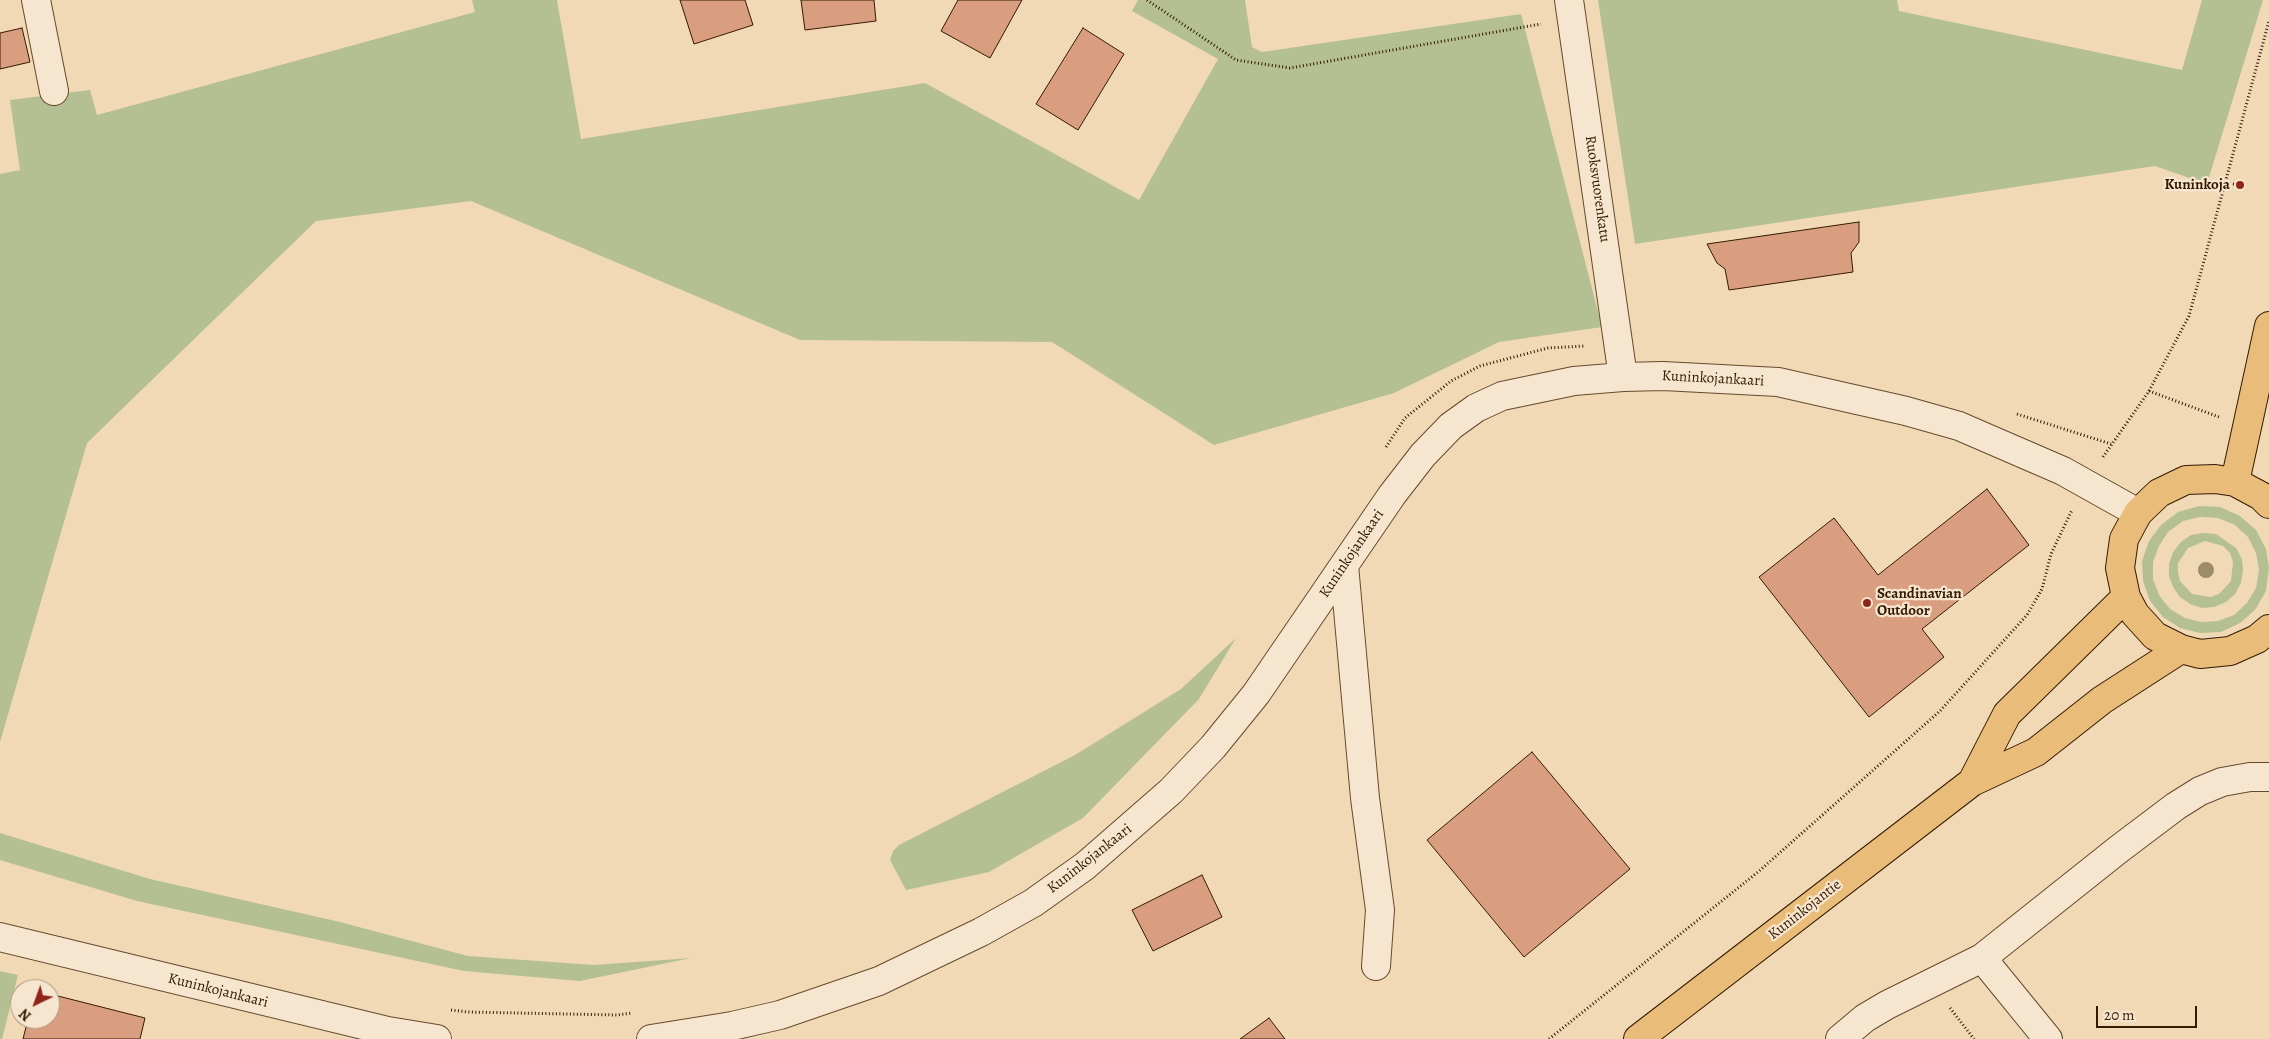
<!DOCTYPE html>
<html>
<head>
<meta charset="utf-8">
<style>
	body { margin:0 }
	#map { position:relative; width:2269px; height:1039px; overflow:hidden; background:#f2d9b5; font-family:Alegreya,serif }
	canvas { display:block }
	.north { position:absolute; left:10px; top:979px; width:50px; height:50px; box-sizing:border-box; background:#f7e6cf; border:1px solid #a9947c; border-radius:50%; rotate:222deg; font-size:14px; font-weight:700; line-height:20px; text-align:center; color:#341a00 }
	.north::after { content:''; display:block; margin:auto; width:18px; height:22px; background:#8f2418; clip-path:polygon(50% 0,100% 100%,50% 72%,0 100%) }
	.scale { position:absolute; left:2096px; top:1006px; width:101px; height:22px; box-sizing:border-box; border:2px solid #341a00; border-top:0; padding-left:6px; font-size:15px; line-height:18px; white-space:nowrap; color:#341a00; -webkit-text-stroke:4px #f7e6cf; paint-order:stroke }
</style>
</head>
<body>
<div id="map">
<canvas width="2269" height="1039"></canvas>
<div class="north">N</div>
<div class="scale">20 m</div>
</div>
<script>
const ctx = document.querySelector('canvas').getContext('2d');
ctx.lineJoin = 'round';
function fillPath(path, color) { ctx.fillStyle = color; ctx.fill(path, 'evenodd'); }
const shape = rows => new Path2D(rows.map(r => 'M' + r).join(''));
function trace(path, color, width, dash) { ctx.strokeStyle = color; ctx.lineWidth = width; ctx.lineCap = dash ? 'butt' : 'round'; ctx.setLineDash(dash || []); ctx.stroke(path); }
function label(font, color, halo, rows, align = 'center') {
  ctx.font = font + ' Alegreya,serif'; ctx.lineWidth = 4.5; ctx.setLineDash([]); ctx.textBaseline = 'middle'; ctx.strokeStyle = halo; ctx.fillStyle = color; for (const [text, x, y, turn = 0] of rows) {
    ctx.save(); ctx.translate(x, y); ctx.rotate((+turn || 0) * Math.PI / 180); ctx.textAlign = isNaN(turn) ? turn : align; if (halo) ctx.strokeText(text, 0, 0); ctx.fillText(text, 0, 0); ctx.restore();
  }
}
const green = shape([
	[472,0,557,0,581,139,925,83,1139,200,1218,59,1132,11,1138,0,1245,0,1252,47,1262,52,1521,14,1602,327,1499,342,1394,393,1214,445,1052,342,800,340,471,201,316,221,87,443,0,742,0,174,20,170,10,100,90,90,97,115,475,12],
	[1598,0,1897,0,1899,11,2182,70,2202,0,2263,0,2207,184,2155,166,1635,244],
	[2199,506,2220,507,2240,516,2256,530,2266,549,2269,567,2266,591,2255,610,2240,623,2221,632,2200,633,2180,628,2163,617,2150,601,2143,581,2142,561,2149,541,2161,525,2178,512],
	[2200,517,2218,518,2235,525,2248,537,2256,553,2259,570,2256,588,2247,603,2234,615,2218,621,2201,622,2185,618,2170,609,2159,595,2153,579,2153,562,2159,546,2168,532,2183,521],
	[2203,533,2216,534,2236,548,2242,559,2243,571,2241,583,2235,594,2226,602,2214,607,2202,608,2190,604,2180,597,2173,587,2169,576,2169,564,2173,552,2181,542,2191,535],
	[2205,541,2223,546,2230,553,2233,562,2231,581,2219,594,2210,597,2192,594,2180,581,2178,572,2178,563,2188,548],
	[1236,638,1199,699,1083,818,989,872,906,890,890,860,893,851,899,845,1075,755,1181,689],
	[0,833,150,879,340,922,468,956,594,965,691,958,580,981,464,971,137,901,0,860],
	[0,971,18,975,2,1039,0,1039]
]);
const building = shape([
	[680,0,745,0,753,25,694,44,680,0],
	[801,0,874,0,876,21,805,30,801,0],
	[958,0,1022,0,990,58,941,31,958,0],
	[22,28,30,62,0,69,0,33,22,28],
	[1083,28,1124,54,1078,130,1036,104,1083,28],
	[1859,222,1859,242,1851,253,1853,272,1729,290,1725,269,1717,263,1707,244,1859,222],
	[1987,489,2029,545,1922,629,1944,657,1869,717,1759,577,1834,518,1878,575,1987,489],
	[1532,752,1630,869,1524,957,1427,840,1532,752],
	[1202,875,1222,917,1153,951,1132,910,1202,875],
	[50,994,145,1018,140,1039,23,1039,28,1019,50,1019,50,994],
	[1269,1018,1285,1039,1240,1039,1269,1018]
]);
const path = shape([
	[1147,0,1236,60,1290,68,1541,24],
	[2226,183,2240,185],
	[2149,391,2219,417],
	[2017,414,2111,444],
	[1386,447,1405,418,1451,381,1480,366,1548,348,1585,346],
	[2103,457,2149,391,2189,316,2269,21],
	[1950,1008,1974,1039],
	[451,1010,468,1012,617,1015,632,1013],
	[1549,1039,1758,872,1940,711,2027,615,2042,589,2051,554,2072,510]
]);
const minor = shape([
	[36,0,54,91],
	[1569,0,1623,377],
	[1344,565,1365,798,1380,910,1376,966],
	[0,937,388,1031,437,1039],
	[1982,958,2048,1039],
	[651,1039,732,1026,780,1015,879,981,981,932,1033,903,1085,866,1171,791,1213,747,1256,694,1392,495,1423,455,1451,426,1476,408,1502,396,1574,381,1623,377,1663,376,1778,382,1906,411,1959,426,2063,471,2138,513],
	[1840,1039,1865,1018,1887,1005,1982,958,2119,849,2176,806,2200,791,2222,782,2250,777,2269,777]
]);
const major = shape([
	[2235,482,2269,326],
	[2269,504,2261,496,2235,482,2215,479,2186,480,2159,493,2138,513,2124,539,2120,568,2126,597,2135,614,2155,636,2181,649,2200,654,2230,651,2257,639,2269,629],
	[1972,782,2007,714,2126,597],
	[1638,1039,1972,782,2036,752,2102,700,2181,649]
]);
const trees = [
	[2206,570]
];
const markers = [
	[2240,185,5,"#8f2418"],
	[1867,603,5,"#8f2418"]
];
const poiNames = [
	["Kuninkoja",2230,185],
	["Scandinavian",1877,594,"left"],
	["Outdoor",1877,611,"left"]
];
const streetNames = [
	["Ruoksvuorenkatu",1597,189,82],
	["Kuninkojankaari",1713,379,3],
	["Kuninkojankaari",1352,554,-56],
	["Kuninkojankaari",1090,859,-38],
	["Kuninkojantie",1805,910,-38],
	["Kuninkojankaari",218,991,14]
];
fillPath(green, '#b4c093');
fillPath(building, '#d99e80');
trace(building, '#341a00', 1);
trace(minor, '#644a2d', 30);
trace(major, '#341a00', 30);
trace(path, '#341a00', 3, [1, 2.5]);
trace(minor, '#f7e6cf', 28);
trace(major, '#e9bc7a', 28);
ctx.fillStyle = '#9e8b6a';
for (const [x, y] of trees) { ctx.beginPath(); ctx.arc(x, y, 8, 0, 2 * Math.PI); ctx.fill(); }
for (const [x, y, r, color] of markers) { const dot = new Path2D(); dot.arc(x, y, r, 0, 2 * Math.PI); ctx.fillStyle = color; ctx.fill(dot); trace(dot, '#f7e6cf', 2); }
label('bold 15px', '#341a00', '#f7e6cf', poiNames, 'right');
label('15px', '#341a00', '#f7e6cf', streetNames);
</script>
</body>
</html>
